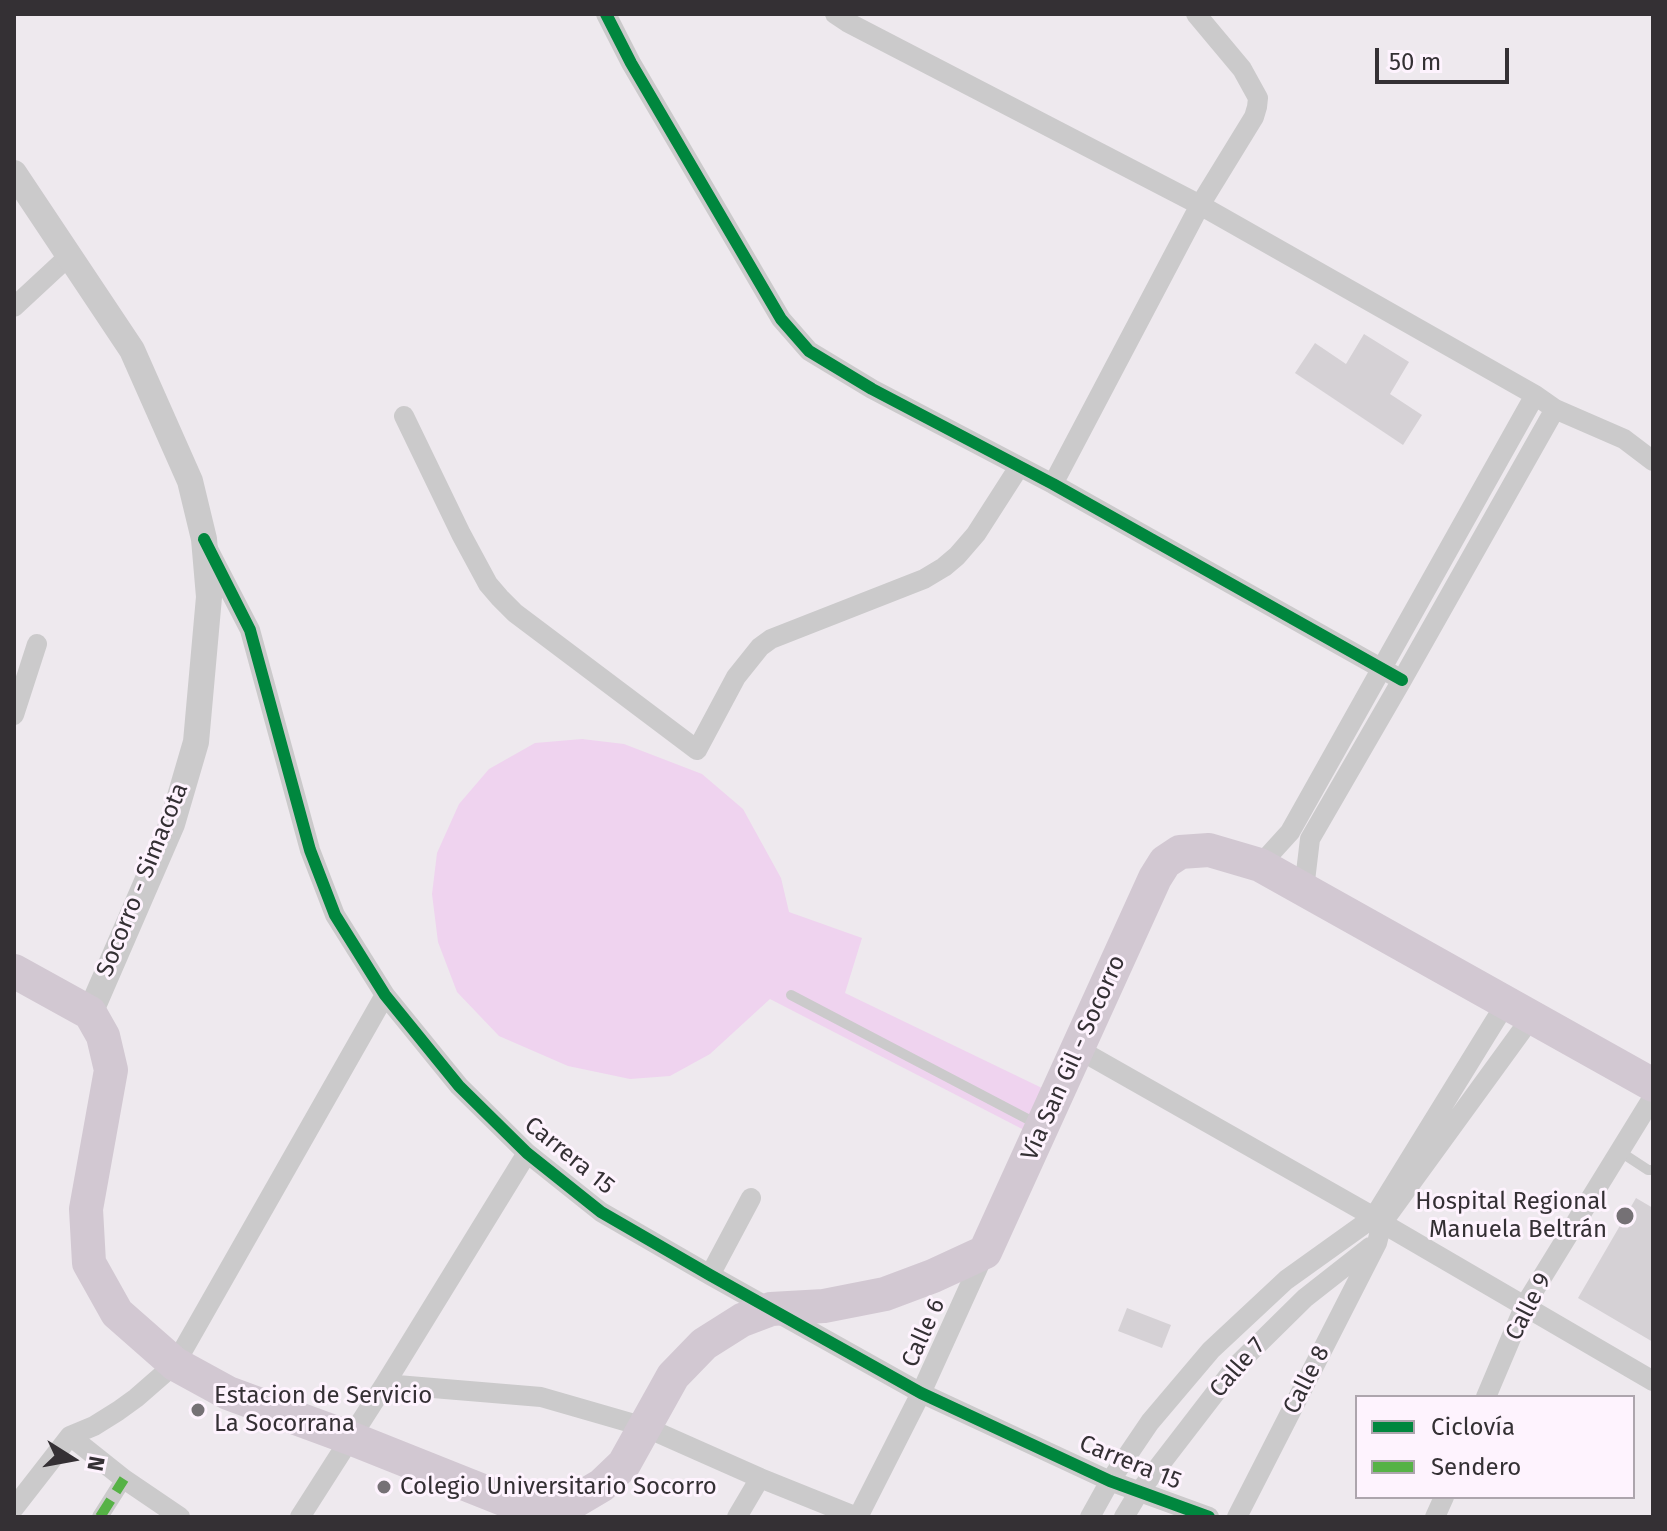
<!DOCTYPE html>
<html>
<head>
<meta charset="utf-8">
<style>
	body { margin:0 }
	#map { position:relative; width:1667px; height:1531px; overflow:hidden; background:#eee9ee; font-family:"Fira Sans",sans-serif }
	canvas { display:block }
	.frame { position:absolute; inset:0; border:16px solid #343034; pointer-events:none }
	.legend { position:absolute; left:1355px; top:1395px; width:280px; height:104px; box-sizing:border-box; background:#fef3fe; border:2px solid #ada5ad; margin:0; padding:10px 14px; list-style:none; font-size:24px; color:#343034 }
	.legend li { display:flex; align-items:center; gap:16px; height:40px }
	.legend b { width:40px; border:2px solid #ada5ad }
	.north { position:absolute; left:32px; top:1419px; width:80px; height:80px; -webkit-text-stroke:6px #fef3fe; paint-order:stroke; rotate:101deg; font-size:22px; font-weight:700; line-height:32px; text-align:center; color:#343034 }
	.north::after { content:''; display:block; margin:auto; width:28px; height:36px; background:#343034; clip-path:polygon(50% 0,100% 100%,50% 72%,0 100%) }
	.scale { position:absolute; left:1375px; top:48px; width:134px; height:36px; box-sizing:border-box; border:4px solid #343034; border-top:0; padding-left:10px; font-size:24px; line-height:28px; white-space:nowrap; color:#343034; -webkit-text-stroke:6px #fef3fe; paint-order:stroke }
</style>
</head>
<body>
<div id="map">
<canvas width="1667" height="1531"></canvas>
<div class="frame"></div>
<ul class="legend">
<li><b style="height:10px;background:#00873e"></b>Ciclovía</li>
<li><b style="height:10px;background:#56b246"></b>Sendero</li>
</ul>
<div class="north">N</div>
<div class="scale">50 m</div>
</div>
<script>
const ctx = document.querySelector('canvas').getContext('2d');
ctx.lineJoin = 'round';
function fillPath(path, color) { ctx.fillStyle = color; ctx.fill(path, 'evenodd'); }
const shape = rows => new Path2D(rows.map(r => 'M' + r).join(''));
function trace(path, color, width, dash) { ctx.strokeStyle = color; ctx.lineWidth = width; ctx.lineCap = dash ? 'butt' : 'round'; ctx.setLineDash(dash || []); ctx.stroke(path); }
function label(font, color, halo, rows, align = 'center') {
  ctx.font = font + ' "Fira Sans",sans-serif'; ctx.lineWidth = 6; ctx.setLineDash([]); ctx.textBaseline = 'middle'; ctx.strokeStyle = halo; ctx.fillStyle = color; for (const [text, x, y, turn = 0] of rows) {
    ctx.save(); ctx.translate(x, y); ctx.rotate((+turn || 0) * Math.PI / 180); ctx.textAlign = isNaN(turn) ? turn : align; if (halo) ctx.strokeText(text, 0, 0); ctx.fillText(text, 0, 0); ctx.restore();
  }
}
const green = shape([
	[582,739,624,744,702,774,743,809,781,878,789,912,862,938,845,993,1042,1088,1026,1131,770,999,710,1054,670,1076,630,1079,568,1066,499,1036,457,992,438,942,432,894,437,853,459,804,489,769,535,743]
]);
const building = shape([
	[1364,334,1409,362,1390,394,1422,415,1403,445,1295,373,1315,343,1346,364],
	[1636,1198,1653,1208,1653,1342,1578,1298],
	[1127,1308,1171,1325,1162,1348,1118,1331]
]);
const service = shape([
	[791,995,1037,1124],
	[1619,1151,1648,1170,1653,1170]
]);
const pedestrian = shape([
	[100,1517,124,1479]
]);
const minor = shape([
	[606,14,631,63,781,319,809,351,872,389,1053,484,1402,680],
	[835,14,847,22,1200,205,1535,395,1555,409,1624,439,1653,461],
	[14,307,69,256],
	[404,416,461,534,488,584,500,598,515,613,697,750,736,677,760,647,771,639,924,579,944,567,957,556,976,534,1019,467],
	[1053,484,1200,205,1254,117,1257,107,1258,98,1242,69,1196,14],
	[207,547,250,630,310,850,335,915,385,995,459,1086,527,1153,601,1212,710,1275,921,1393,1110,1481,1209,1517],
	[14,715,37,644],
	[1260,865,1290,832,1535,395],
	[1304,889,1310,839,1402,680,1555,409],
	[1078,1049,1374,1217,1382,1223,1653,1381],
	[710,1275,751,1198],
	[385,1384,541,1397,600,1414,645,1427,760,1478,857,1517],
	[1486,1397,1525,1305,1653,1097],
	[70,1436,124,1479,180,1517],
	[14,1508,70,1436,94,1426,118,1411,136,1398,175,1364,385,995],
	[300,1517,385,1384,527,1153],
	[737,1517,760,1478],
	[858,1517,921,1393,985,1252],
	[1090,1517,1110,1481,1150,1422,1211,1350,1286,1280,1374,1217,1506,1003],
	[1124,1517,1139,1492,1236,1366,1305,1298,1370,1247],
	[1237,1517,1377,1243,1382,1223,1531,1018],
	[1435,1517,1444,1497]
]);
const tertiary = shape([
	[14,173,132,350,190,481,204,539,209,597,196,742,172,824,90,1013]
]);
const trunk = shape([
	[14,971,90,1013,103,1036,111,1070,86,1209,89,1263,117,1313,175,1364,228,1393,350,1438,528,1509,575,1501,602,1485,624,1464,673,1376,704,1344,742,1320,771,1309,824,1306,885,1294,933,1276,985,1252,1155,878,1165,862,1180,852,1209,850,1260,865,1653,1085]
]);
const quiet = shape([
	[100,1517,124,1479]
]);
const cycleway = shape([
	[606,14,631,63,781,319,809,351,872,389,1053,484,1402,680],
	[204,539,250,630,310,850,335,915,385,995,459,1086,527,1153,601,1212,710,1275,921,1393,1110,1481,1209,1517]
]);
const markers = [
	[1625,1216,10,"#757175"],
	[198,1410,8,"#757175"],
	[384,1487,8,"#757175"]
];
const streetNames = [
	["Socorro - Simacota",143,880,-68],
	["Vía San Gil - Socorro",1074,1058,-66],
	["Carrera 15",569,1156,39],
	["Calle 9",1529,1307,-63],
	["Calle 6",924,1333,-66],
	["Calle 7",1238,1368,-49],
	["Calle 8",1307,1380,-63],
	["Carrera 15",1130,1463,22]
];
const poiNames = [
	["Hospital Regional",1607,1202,"right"],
	["Manuela Beltrán",1607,1230,"right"],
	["Estacion de Servicio",214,1396],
	["La Socorrana",214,1424],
	["Colegio Universitario Socorro",400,1487]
];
fillPath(green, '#efd3ef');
fillPath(building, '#d5d1d5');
trace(service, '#cbcacb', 10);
trace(pedestrian, '#cbcacb', 16);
trace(minor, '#cbcacb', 20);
trace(tertiary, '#cbcacb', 26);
trace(trunk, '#d2c8d2', 34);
trace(quiet, '#56b246', 10, [20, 10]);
trace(cycleway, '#00873e', 12);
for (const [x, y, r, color] of markers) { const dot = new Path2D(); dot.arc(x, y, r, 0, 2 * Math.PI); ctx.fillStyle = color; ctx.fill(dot); trace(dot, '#fef3fe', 3); }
label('24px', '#343034', '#fef3fe', streetNames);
label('24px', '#343034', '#fef3fe', poiNames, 'left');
</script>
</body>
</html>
